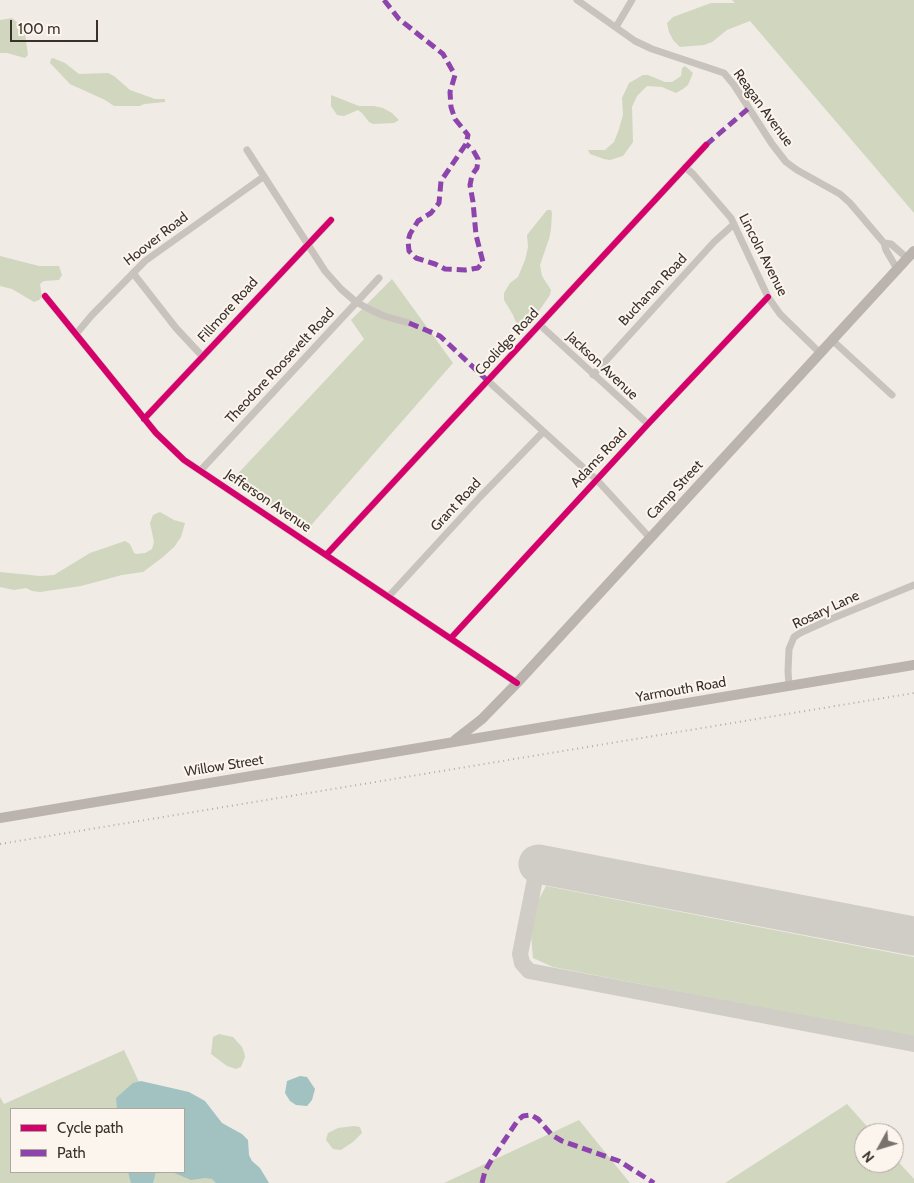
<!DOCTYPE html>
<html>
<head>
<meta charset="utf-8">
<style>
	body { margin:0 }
	#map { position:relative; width:914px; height:1183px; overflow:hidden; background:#f0ebe5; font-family:Cabin,sans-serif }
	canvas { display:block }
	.legend { position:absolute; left:10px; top:1108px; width:175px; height:65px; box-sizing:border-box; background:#fbf5ee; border:1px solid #aea6a0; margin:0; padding:6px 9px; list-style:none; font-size:15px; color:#3b302b }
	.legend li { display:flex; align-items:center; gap:10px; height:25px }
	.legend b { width:25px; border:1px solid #aea6a0 }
	.north { position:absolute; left:854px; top:1123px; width:50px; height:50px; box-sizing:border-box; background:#fbf5ee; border:1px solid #aea6a0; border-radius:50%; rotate:231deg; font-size:14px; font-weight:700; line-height:20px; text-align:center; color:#3b302b }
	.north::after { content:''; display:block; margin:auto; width:18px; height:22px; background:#7a716c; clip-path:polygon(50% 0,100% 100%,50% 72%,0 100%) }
	.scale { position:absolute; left:10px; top:20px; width:88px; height:22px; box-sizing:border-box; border:2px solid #3b302b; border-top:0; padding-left:6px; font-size:15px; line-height:18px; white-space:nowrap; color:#3b302b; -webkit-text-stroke:4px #fbf5ee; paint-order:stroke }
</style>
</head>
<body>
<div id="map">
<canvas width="914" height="1183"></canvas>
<ul class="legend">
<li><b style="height:6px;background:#d6006c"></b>Cycle path</li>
<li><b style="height:6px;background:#8e44ad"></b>Path</li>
</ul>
<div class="north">N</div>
<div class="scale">100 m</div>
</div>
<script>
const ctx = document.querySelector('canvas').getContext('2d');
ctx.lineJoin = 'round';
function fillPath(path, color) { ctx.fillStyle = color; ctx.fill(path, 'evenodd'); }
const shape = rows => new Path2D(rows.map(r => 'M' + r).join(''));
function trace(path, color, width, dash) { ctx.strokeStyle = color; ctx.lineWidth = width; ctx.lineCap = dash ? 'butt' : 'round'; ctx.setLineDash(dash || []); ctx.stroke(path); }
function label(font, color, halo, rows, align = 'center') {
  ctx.font = font + ' Cabin,sans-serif'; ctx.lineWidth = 4; ctx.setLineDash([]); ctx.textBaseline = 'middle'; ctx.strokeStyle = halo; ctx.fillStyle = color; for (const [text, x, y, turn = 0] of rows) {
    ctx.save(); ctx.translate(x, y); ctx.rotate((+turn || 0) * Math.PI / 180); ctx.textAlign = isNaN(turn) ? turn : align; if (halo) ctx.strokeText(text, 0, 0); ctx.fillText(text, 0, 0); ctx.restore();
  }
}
const green = shape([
	[732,0,914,0,914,213,750,21,727,30,712,42,704,45,680,47,673,40,669,32,667,23,673,17,711,3,735,3],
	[12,18,20,25,25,34,28,55,25,58,7,53,0,53,0,20],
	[53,58,65,63,79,74,108,73,114,76,130,90,155,99,165,99,165,102,144,104,140,106,114,106,105,100,70,84,50,63,51,59],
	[685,66,693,73,688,85,683,89,676,93,662,87,647,86,637,96,632,107,633,142,623,156,610,160,604,159,590,154,588,150,605,150,614,142,619,129,623,115,622,98,629,83,643,75,648,75,665,82,672,82,681,76,682,68],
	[331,95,359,106,374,106,383,108,392,113,399,120,394,123,373,124,369,122,362,113,358,110,344,116,337,115,331,106],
	[547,210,551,210,552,213,551,229,549,239,540,265,542,276,551,290,550,295,534,318,524,327,518,327,513,315,504,300,504,293,510,283,518,277,525,260,528,247,527,235],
	[0,256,39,266,59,266,62,275,59,280,44,281,40,284,42,297,39,300,34,302,12,289,0,286],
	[392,279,453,363,307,530,231,481,364,339,351,320],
	[160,512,174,520,185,523,181,537,174,547,163,557,143,572,122,575,81,586,40,592,32,591,26,588,14,590,0,587,0,572,40,576,54,575,90,553,125,541,130,544,134,553,137,554,145,553,152,549,154,542,150,523,153,515],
	[546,886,914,957,914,1037,553,967,533,958,531,935,539,899],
	[219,1034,233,1037,242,1047,244,1052,245,1057,241,1067,236,1069,227,1066,211,1054,213,1037],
	[124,1050,140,1084,166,1109,11,1109,11,1172,184,1172,241,1183,0,1183,0,1097,4,1104],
	[847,1104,873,1133,864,1133,864,1163,894,1163,894,1157,914,1179,914,1183,725,1183],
	[579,1120,630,1183,444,1183],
	[354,1126,360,1127,362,1133,353,1142,341,1150,333,1149,326,1140,328,1133,338,1128]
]);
const water = shape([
	[300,1076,307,1077,315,1089,312,1100,307,1106,296,1105,290,1101,285,1093,287,1081],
	[141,1081,189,1092,205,1101,222,1123,242,1134,248,1140,249,1155,252,1161,260,1168,269,1183,216,1183,212,1179,205,1178,191,1180,172,1172,184,1172,184,1109,117,1109,116,1098,133,1083],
	[128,1172,156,1172,153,1183,131,1183]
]);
const taxiway = shape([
	[538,864,520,954,522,963,529,971,914,1044]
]);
const runway = shape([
	[538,864,914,936]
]);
const minor = shape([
	[577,0,635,41,652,49,724,73,734,85,772,144,786,162,797,170,840,194,850,203,884,243,886,250,897,269],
	[616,27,632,0],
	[247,150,325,271,341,289,356,302,371,310,384,316,409,323],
	[685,167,693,174,731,218,768,297,780,314,820,353],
	[884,243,891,244,907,258],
	[133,273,176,328,203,357],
	[45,296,156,433,184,460,517,683],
	[540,325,648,424],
	[76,334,92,315,145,261,263,177],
	[832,340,892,395],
	[593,375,714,242,734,224],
	[488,381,597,480,650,538],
	[144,419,331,220],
	[200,471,379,278],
	[326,555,706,145],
	[389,596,480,497,543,432],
	[451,638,648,424,768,297],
	[789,686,788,671,789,649,794,637,800,633,831,619,914,585]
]);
const secondary = shape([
	[455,740,482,719,517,683,914,251],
	[0,818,914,665]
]);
const rail = shape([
	[0,844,914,693]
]);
const quiet = shape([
	[384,0,399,19,443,54,455,75,450,92,451,107,455,119,468,135,466,144,441,181,439,203,431,213,418,221,410,234,408,241,409,251,416,258,435,264,445,269,465,270,478,268,483,262,476,235,473,202,470,185,472,175,477,168,478,159,473,150,466,144],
	[706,145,749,108],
	[409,323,440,336,488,381],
	[482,1183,485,1171,492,1159,518,1120,523,1116,531,1115,538,1119,552,1135,562,1141,619,1161,654,1183]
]);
const cycleway = shape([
	[45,296,156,433,184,460,517,683],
	[144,419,331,220],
	[326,555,706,145],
	[451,638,648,424,768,297]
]);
const streetNames = [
	["Reagan Avenue",763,108,54],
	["Hoover Road",156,239,-38],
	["Lincoln Avenue",763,255,63],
	["Buchanan Road",653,290,-47],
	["Fillmore Road",228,310,-48],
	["Coolidge Road",507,342,-47],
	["Theodore Roosevelt Road",280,366,-47],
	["Jackson Avenue",602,366,43],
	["Adams Road",599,458,-47],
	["Camp Street",675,490,-47],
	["Jefferson Avenue",268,501,34],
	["Grant Road",456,505,-47],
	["Rosary Lane",826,610,-25],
	["Yarmouth Road",681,690,-10],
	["Willow Street",224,766,-9]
];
fillPath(green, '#d1d6bf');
fillPath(water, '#a1c2c1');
trace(taxiway, '#d0ccc6', 16);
trace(runway, '#d0ccc6', 39);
trace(minor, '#c9c3be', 7);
trace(secondary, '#bab3ae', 10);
trace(rail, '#b1aca8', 2, [1, 4]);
trace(quiet, '#8e44ad', 5, [10, 5]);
trace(cycleway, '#d6006c', 6);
label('14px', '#3b302b', '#fbf5ee', streetNames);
</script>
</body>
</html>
